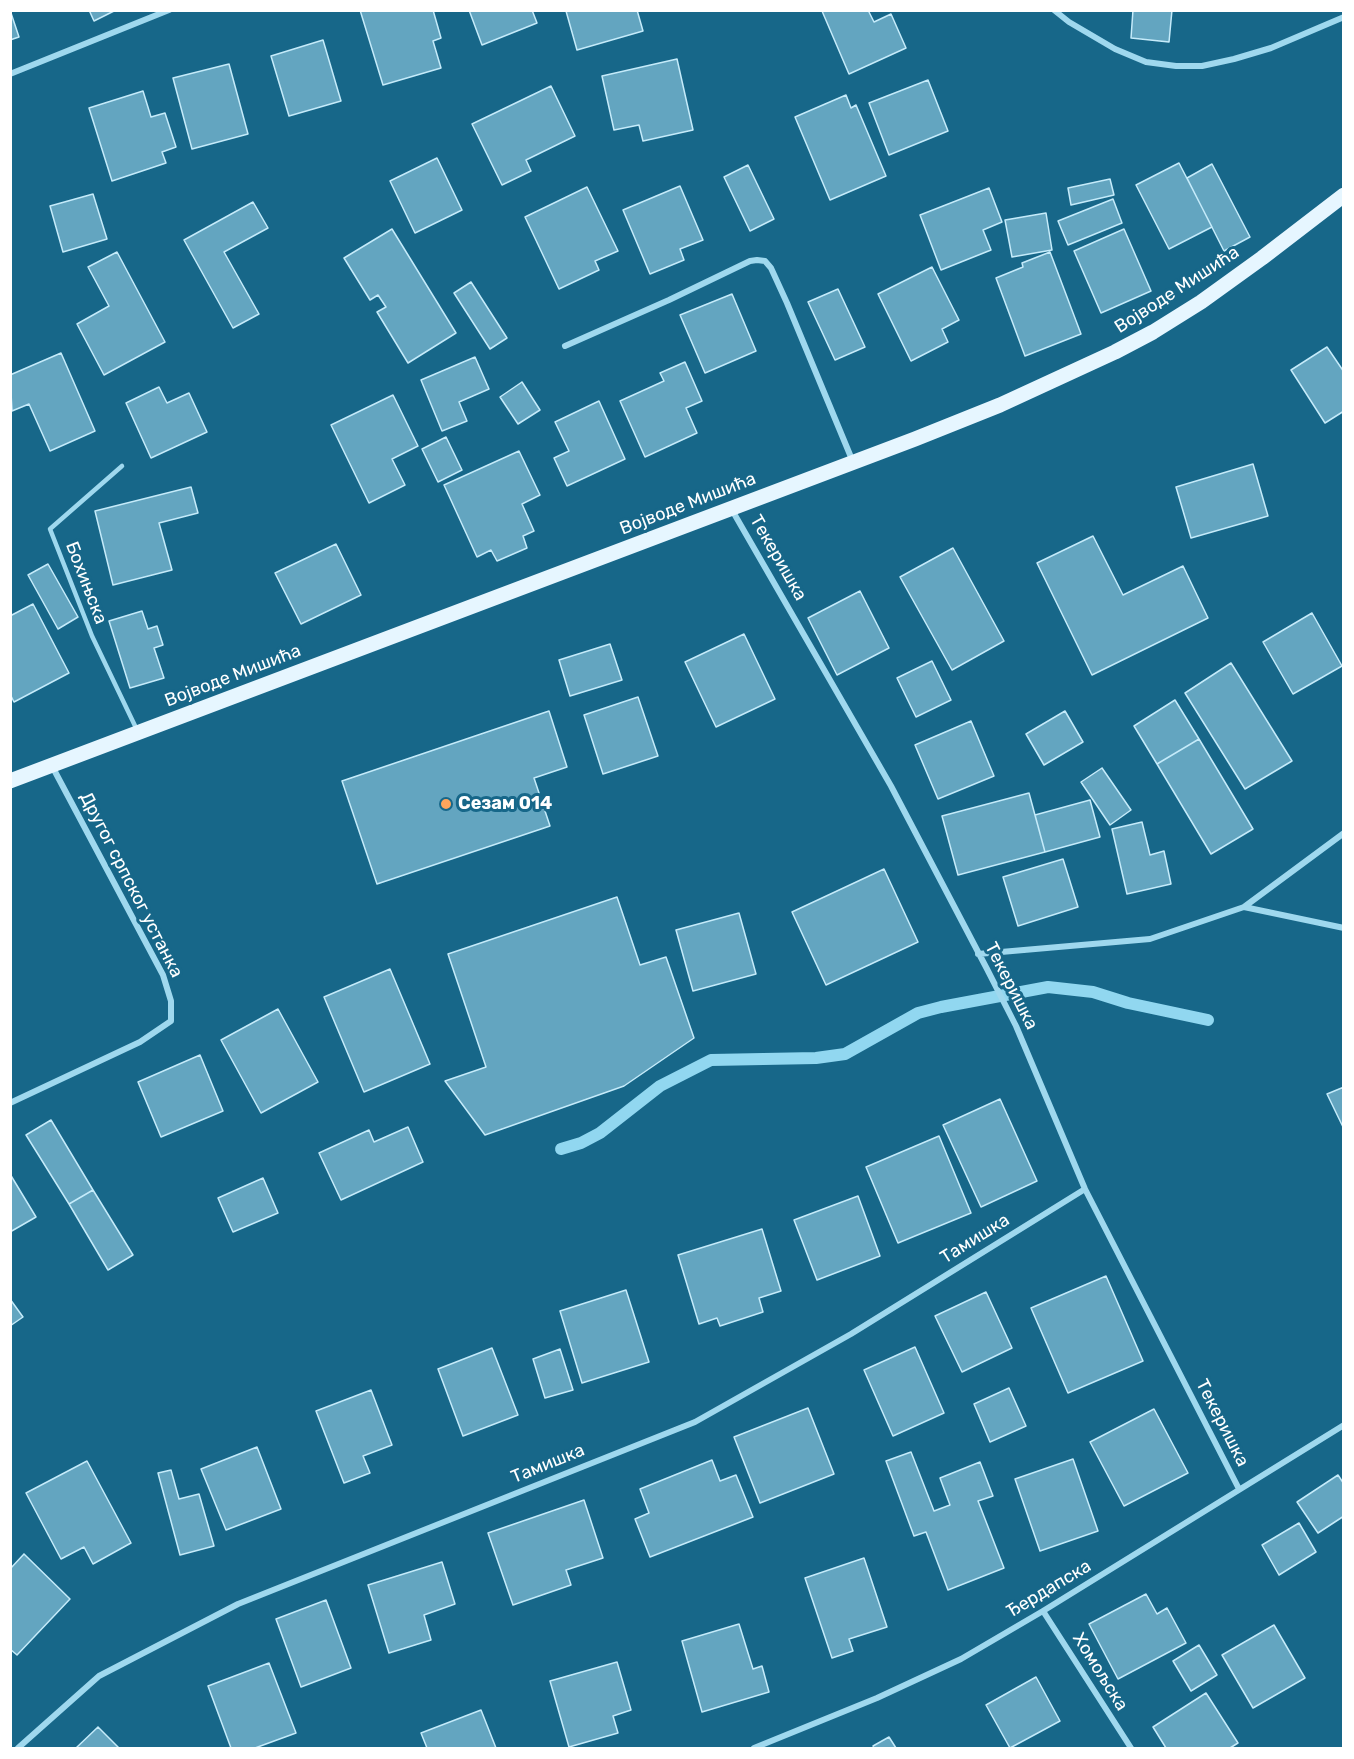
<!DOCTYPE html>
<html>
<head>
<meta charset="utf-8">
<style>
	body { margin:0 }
	#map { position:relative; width:1354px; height:1759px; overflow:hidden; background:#176789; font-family:Rubik,sans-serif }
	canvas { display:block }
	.frame { position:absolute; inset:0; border:12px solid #fff; pointer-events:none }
</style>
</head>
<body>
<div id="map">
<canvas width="1354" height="1759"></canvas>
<div class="frame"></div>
</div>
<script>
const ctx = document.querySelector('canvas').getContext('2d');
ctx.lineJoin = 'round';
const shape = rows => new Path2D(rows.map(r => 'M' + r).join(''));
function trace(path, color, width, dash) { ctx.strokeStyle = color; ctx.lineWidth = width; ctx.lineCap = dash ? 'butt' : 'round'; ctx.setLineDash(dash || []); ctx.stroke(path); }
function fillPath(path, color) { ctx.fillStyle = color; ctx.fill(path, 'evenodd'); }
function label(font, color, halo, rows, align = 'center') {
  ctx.font = font + ' Rubik,sans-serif'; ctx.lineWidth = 6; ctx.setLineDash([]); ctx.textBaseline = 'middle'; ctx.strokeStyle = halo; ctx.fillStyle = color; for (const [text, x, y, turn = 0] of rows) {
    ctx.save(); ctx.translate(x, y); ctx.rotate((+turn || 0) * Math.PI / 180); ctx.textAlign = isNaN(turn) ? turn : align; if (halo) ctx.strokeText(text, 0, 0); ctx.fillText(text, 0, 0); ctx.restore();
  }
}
const stream = shape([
	[561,1149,581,1143,600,1133,660,1086,711,1060,816,1058,845,1054,918,1013,941,1007,1048,987,1093,992,1128,1003,1208,1020]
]);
const building = shape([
	[10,10,19,37,10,40,10,10],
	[89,10,116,10,94,21,89,10],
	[360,10,433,10,441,38,433,41,441,68,383,85,360,10],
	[469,10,532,10,537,23,482,45,469,10],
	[637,10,643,31,577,50,566,11,637,10],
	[868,10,874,22,891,14,906,48,849,74,822,11,868,10],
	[1133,10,1172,10,1169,42,1131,38,1133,10],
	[323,40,341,101,289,116,271,56,323,40],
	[677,59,693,130,643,141,639,125,614,130,602,76,677,59],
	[229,64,248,134,192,149,173,78,229,64],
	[928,80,948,131,889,155,869,103,928,80],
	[551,86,575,136,526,160,531,171,502,185,472,124,551,86],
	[143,91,151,117,165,113,176,147,162,152,166,163,112,181,89,108,143,91],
	[846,95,851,108,856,105,886,176,830,200,795,117,846,95],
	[437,158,462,210,415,233,390,181,437,158],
	[1179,163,1212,227,1169,249,1136,185,1179,163],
	[1212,164,1250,237,1224,251,1187,178,1212,164],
	[748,165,774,219,750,231,724,177,748,165],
	[1110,179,1114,195,1071,205,1068,188,1110,179],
	[680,186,703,240,680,249,684,260,650,274,623,210,680,186],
	[587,187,618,251,595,261,599,270,559,289,525,217,587,187],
	[989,188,1002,222,983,230,991,250,941,270,920,215,989,188],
	[93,194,107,239,63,252,50,206,93,194],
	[1113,199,1122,223,1068,245,1058,221,1113,199],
	[253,202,268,228,224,252,259,314,233,328,184,240,253,202],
	[1046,213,1052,250,1012,257,1005,220,1046,213],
	[392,229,456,333,408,363,377,312,386,307,378,295,370,300,344,258,392,229],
	[1124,229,1151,291,1101,313,1074,251,1124,229],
	[117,252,165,342,104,375,77,324,109,306,88,267,117,252],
	[1050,252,1081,334,1025,356,996,278,1023,267,1022,263,1050,252],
	[932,267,959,320,942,329,948,342,911,361,878,294,932,267],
	[471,282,507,338,490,349,454,293,471,282],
	[838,289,865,347,835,360,808,302,838,289],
	[732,294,756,351,705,373,680,315,732,294],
	[1327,347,1344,372,1344,411,1325,423,1291,370,1327,347],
	[61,353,95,431,50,451,29,404,12,411,10,375,61,353],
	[475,357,489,389,459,402,467,421,442,431,421,380,475,357],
	[685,362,702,401,686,408,697,433,645,457,620,401,664,381,660,373,685,362],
	[522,382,540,410,518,424,500,397,522,382],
	[159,387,167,403,189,393,207,432,151,458,126,403,159,387],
	[393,395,418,446,392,459,405,485,369,503,331,425,393,395],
	[599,401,625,459,567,486,554,458,569,451,555,422,599,401],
	[446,437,462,470,438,482,422,449,446,437],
	[519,451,540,495,522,504,534,531,523,536,527,548,497,561,491,550,477,557,444,485,519,451],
	[1253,464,1268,516,1191,538,1176,487,1253,464],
	[191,487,198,513,159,523,172,570,113,585,95,511,191,487],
	[1093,536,1123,595,1183,566,1208,618,1092,675,1037,563,1093,536],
	[336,544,361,595,301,624,275,573,336,544],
	[953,548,1004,641,952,670,900,577,953,548],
	[48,564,78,617,58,629,28,575,48,564],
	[860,591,889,648,837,675,808,618,860,591],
	[33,604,69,673,14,702,10,694,10,616,33,604],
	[142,611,148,629,157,626,163,645,154,648,164,678,130,688,109,621,142,611],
	[1312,613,1342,666,1293,694,1263,642,1312,613],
	[744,634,775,699,716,727,685,662,744,634],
	[610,644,622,680,570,696,559,660,610,644],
	[932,661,951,700,916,717,897,678,932,661],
	[1231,663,1292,761,1245,789,1185,693,1231,663],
	[638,697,658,756,603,774,584,715,638,697],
	[1175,700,1199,739,1157,764,1134,726,1175,700],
	[549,711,567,767,534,778,550,826,377,884,342,781,549,711],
	[1065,711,1083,742,1044,765,1026,734,1065,711],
	[971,721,994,776,938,799,915,745,971,721],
	[1199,739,1253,829,1211,854,1157,764,1199,739],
	[1102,768,1131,810,1110,825,1081,782,1102,768],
	[1029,793,1045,852,958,875,942,816,1029,793],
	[1090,800,1100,837,1045,852,1035,815,1090,800],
	[1142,822,1150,855,1164,851,1171,884,1127,894,1112,829,1142,822],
	[1063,859,1078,907,1018,926,1003,877,1063,859],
	[884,869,918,942,826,985,792,912,884,869],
	[617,897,640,965,666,957,694,1038,624,1086,485,1135,445,1081,486,1067,448,954,617,897],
	[739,913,756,974,693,991,676,930,739,913],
	[390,969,430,1064,364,1092,324,997,390,969],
	[278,1009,318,1082,261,1113,221,1040,278,1009],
	[200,1055,223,1111,161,1137,138,1082,200,1055],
	[1344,1087,1344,1129,1327,1094,1344,1087],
	[1000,1099,1037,1181,981,1207,943,1125,1000,1099],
	[51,1120,93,1190,69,1204,26,1135,51,1120],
	[408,1127,423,1162,341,1200,319,1153,369,1130,374,1142,408,1127],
	[939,1136,971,1213,898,1243,866,1167,939,1136],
	[10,1174,36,1217,10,1232,10,1174],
	[263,1178,278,1213,233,1232,218,1198,263,1178],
	[93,1190,133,1255,108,1270,69,1204,93,1190],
	[858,1196,880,1256,817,1280,794,1220,858,1196],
	[762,1229,781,1291,759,1298,763,1312,720,1326,717,1318,699,1324,678,1255,762,1229],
	[1106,1276,1143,1361,1068,1393,1031,1308,1106,1276],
	[626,1290,649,1362,582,1383,560,1311,626,1290],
	[986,1292,1012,1348,962,1372,935,1316,986,1292],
	[10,1299,23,1317,10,1326,10,1299],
	[915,1347,944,1413,893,1436,864,1370,915,1347],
	[492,1348,518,1415,463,1436,438,1369,492,1348],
	[560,1349,573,1390,545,1398,533,1359,560,1349],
	[1009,1388,1026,1426,990,1442,974,1404,1009,1388],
	[371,1390,392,1445,363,1456,370,1473,344,1483,316,1411,371,1390],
	[808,1408,834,1474,760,1503,734,1437,808,1408],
	[1154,1409,1188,1473,1124,1506,1090,1442,1154,1409],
	[257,1447,281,1509,226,1530,201,1469,257,1447],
	[911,1452,934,1511,950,1505,940,1478,980,1462,993,1496,978,1501,1004,1568,948,1590,926,1532,914,1536,886,1461,911,1452],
	[1073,1459,1098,1531,1040,1551,1015,1479,1073,1459],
	[712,1460,720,1481,736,1475,753,1517,650,1557,635,1519,649,1513,640,1489,712,1460],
	[87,1461,131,1543,93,1564,84,1547,61,1559,26,1493,87,1461],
	[171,1470,179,1499,199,1494,214,1546,180,1555,158,1473,171,1470],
	[1338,1475,1344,1484,1344,1516,1318,1533,1297,1502,1338,1475],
	[584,1500,603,1558,566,1570,571,1585,513,1605,488,1533,584,1500],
	[1299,1523,1316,1552,1279,1575,1262,1545,1299,1523],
	[24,1554,70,1599,17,1655,10,1649,10,1569,24,1554],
	[864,1558,887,1627,849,1639,853,1651,832,1658,805,1578,864,1558],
	[442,1562,455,1604,424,1615,431,1640,389,1653,368,1585,442,1562],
	[1146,1594,1157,1614,1167,1608,1186,1643,1118,1679,1089,1624,1146,1594],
	[326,1600,351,1668,301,1687,276,1619,326,1600],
	[739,1624,753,1669,762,1666,769,1692,702,1712,682,1641,739,1624],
	[1274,1625,1305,1678,1253,1708,1222,1655,1274,1625],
	[1199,1645,1217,1675,1191,1691,1173,1661,1199,1645],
	[617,1662,631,1710,613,1716,618,1733,569,1747,550,1681,617,1662],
	[269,1663,296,1733,255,1748,231,1748,208,1686,269,1663],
	[1036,1677,1060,1721,1010,1748,986,1705,1036,1677],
	[1206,1693,1238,1743,1230,1748,1166,1748,1153,1727,1206,1693],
	[481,1710,496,1748,427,1748,421,1733,481,1710],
	[98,1727,119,1748,76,1748,98,1727],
	[889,1737,896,1748,874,1748,873,1746,889,1737]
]);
const lane = shape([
	[122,466,50,529,92,636,137,730]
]);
const street = shape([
	[1054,10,1069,22,1115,49,1146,62,1176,66,1202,66,1234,59,1271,48,1344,17],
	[10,74,169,10],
	[565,346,669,300,750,261,757,260,765,261,771,268,787,303,853,462],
	[732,510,891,786,987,969,1016,1026,1085,1189,1239,1489],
	[1244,907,1344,928],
	[978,954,1150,939,1244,907,1344,833],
	[10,1103,140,1042,171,1021,171,1001,163,975,52,766],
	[1043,1611,1131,1748],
	[18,1748,99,1676,238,1604,695,1422,851,1334,1085,1189],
	[754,1748,877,1698,961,1659,1043,1611,1344,1425]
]);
const primary = shape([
	[10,781,915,439,1000,405,1115,352,1153,332,1201,302,1262,258,1344,195]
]);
const markers = [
	[446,804,6,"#ffa55c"]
];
const streetNames = [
	["Војводе Мишића",1177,290,-33],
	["Војводе Мишића",688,504,-21],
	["Текеришка",778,558,60],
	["Бохињска",86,583,69],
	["Војводе Мишића",233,676,-21],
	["Другог српског устанка",131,885,63],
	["Текеришка",1011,986,63],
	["Тамишка",975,1239,-32],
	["Текеришка",1222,1423,63],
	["Тамишка",548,1464,-22],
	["Ђердапска",1049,1589,-31],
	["Хомољска",1100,1672,58]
];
const poiNames = [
	["Сезам 014",458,804]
];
trace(stream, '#91d7f0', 12);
fillPath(building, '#63a5c0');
trace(building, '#c5ebfa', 1.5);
trace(lane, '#9fd8ee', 4.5);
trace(street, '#9fd8ee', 6);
trace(primary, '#e6f6ff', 15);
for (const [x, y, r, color] of markers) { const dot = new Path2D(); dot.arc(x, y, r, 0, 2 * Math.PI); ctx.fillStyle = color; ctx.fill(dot); trace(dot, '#176789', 2); }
label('18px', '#fff', '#176789', streetNames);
label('bold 18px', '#fff', '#176789', poiNames, 'left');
</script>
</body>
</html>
